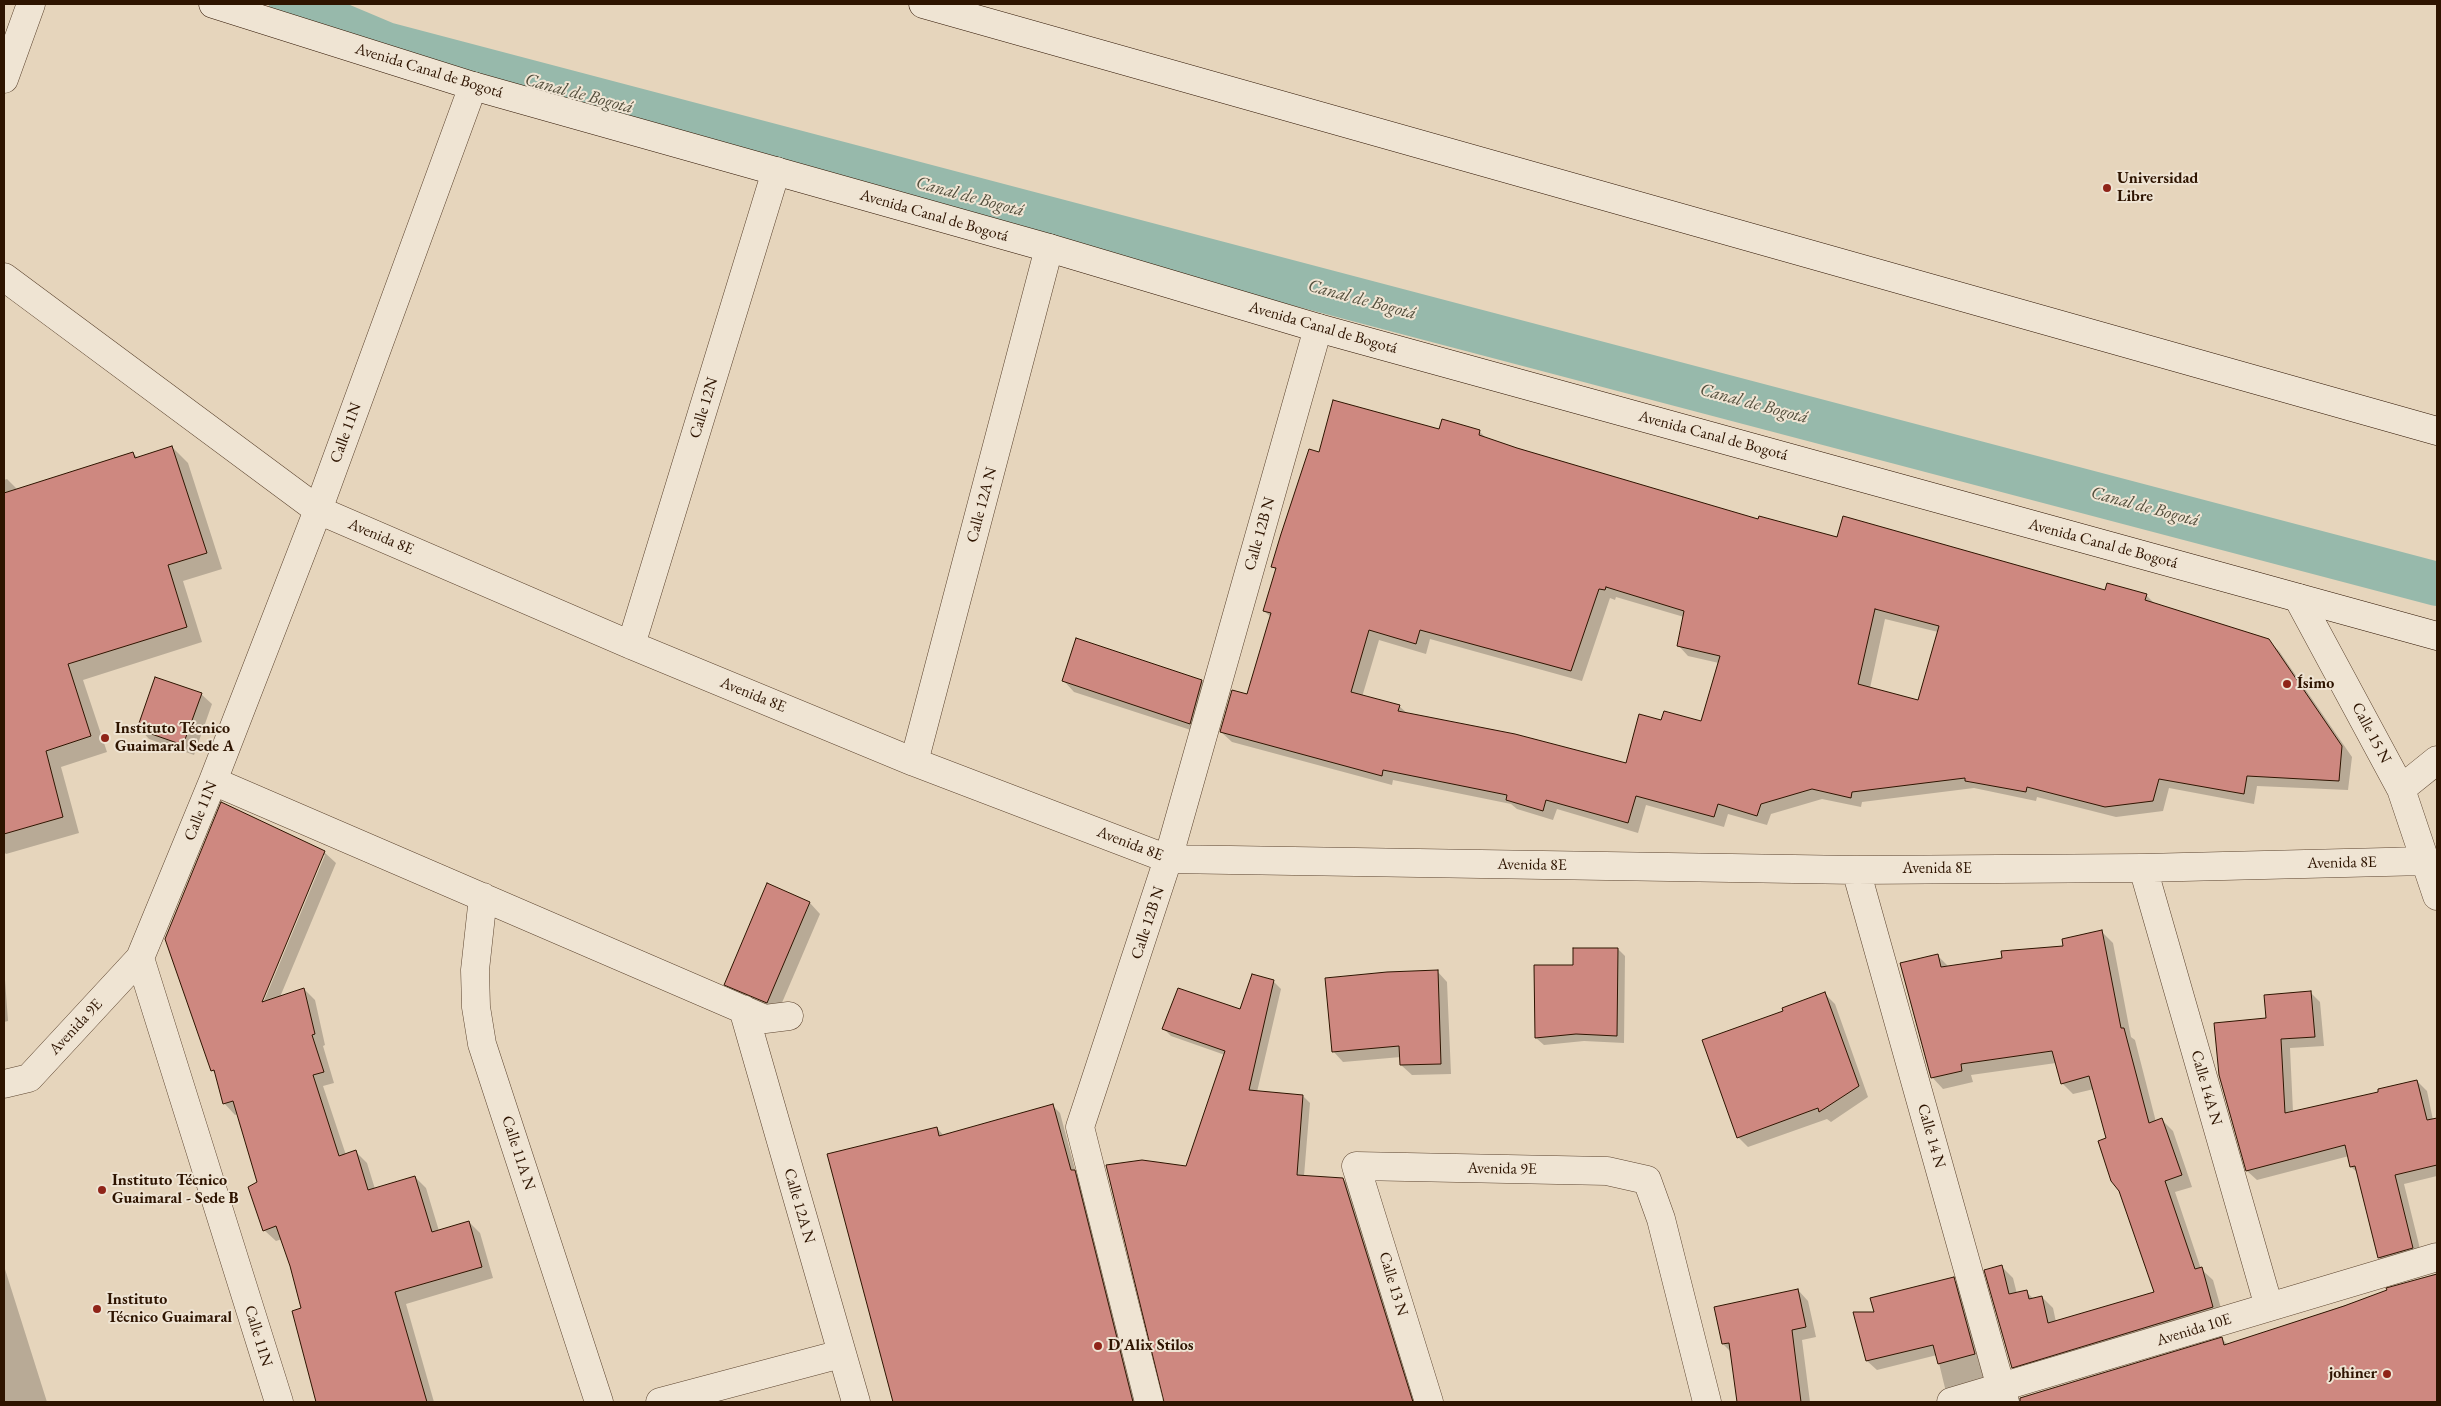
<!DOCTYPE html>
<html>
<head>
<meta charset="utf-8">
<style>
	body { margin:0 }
	#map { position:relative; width:2441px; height:1406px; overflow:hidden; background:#e6d5bc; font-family:"EB Garamond",serif }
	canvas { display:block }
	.frame { position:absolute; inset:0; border:5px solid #2e1400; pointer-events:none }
</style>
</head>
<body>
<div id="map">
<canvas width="2441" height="1406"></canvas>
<div class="frame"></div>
</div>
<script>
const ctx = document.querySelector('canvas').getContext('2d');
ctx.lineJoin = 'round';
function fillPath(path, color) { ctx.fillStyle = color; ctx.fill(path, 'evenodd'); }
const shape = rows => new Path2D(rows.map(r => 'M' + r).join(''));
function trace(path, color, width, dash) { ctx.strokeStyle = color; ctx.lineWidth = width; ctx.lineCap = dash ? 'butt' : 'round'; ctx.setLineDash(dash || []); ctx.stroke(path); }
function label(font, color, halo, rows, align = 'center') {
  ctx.font = font + ' "EB Garamond",serif'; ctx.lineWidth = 4; ctx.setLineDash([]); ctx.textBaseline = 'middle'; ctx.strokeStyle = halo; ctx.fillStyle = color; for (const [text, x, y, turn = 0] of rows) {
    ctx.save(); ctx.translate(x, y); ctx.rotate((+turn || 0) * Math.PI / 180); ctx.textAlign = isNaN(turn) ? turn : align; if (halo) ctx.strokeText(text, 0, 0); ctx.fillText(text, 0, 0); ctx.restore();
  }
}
const shadow = shape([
	[1440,431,1479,431,1487,439,1759,521,2106,591,2146,595,2155,604,2268,640,2279,651,2352,757,2348,790,2257,786,2254,804,2169,788,2163,811,2116,817,2037,797,2036,801,1974,788,1862,802,1861,807,1822,799,1771,814,1767,825,1728,814,1724,827,1646,805,1638,833,1557,809,1553,820,1517,809,1511,804,1393,780,1392,785,1232,742,1221,732,1247,696,1271,617,1264,611,1276,570,1273,567,1320,454],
	[1616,597,1684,617,1678,645,1688,656,1719,663,1702,722,1662,722,1626,764,1408,714,1399,706,1362,697,1379,640,1426,654,1430,639,1582,681,1610,598,1615,600],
	[1885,619,1938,632,1919,701,1870,688],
	[172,447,188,463,222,569,183,581,202,642,83,680,107,752,61,767,79,833,6,854,4,852,4,480,7,479,18,490,133,453,138,458],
	[1064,681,1202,681,1212,691,1200,733,1074,692],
	[201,694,212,704,194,755,149,739,139,728],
	[222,803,324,852,336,863,280,997,304,989,315,1000,325,1045,323,1046,334,1083,323,1086,346,1155,356,1152,367,1163,375,1189,415,1177,426,1188,439,1231,469,1222,480,1233,493,1278,406,1304,434,1402,320,1402,293,1312,302,1309,291,1265,282,1239,276,1241,264,1230,249,1188,258,1183,238,1114,235,1115,224,1103,216,1074,212,1070,166,939],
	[322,855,325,855,261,1008,259,1007],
	[768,885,810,903,820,914,778,1012,736,995,726,984],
	[2102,932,2113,943,2131,1037,2135,1040,2156,1122,2162,1120,2173,1131,2192,1187,2175,1192,2201,1269,2213,1280,2224,1319,2024,1378,2013,1367,2002,1267,2013,1278,2017,1294,2026,1292,2034,1299,2042,1297,2053,1308,2056,1322,2155,1293,2094,1089,2073,1094,2062,1083,2056,1063,1971,1075,1973,1082,1943,1089,1932,1077,1938,956,1949,967,2065,947],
	[1618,949,1625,956,1624,1043,1584,1041,1544,1045,1536,1038],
	[4,966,8,1021,4,1022],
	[1437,971,1447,982,1451,1074,1412,1075,1401,1065,1401,1057,1343,1062,1333,1051],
	[1273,981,1281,989,1257,1092,1303,1096,1310,1103,1304,1176,1343,1179,1350,1186,1417,1402,1165,1402,1187,1167,1225,1055,1171,1036,1164,1029,1240,1011],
	[1824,993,1835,1004,1868,1097,1831,1122,1827,1119,1748,1147,1738,1137,1784,1012],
	[2311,993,2320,1002,2324,1046,2290,1048,2293,1112,2380,1093,2417,1081,2427,1091,2433,1120,2437,1119,2437,1176,2404,1184,2422,1257,2389,1267,2379,1258,2358,1173,2351,1167,2349,1156,2257,1180,2247,1171,2267,1019],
	[1053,1106,1060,1113,1076,1173,1082,1179,1138,1402,895,1402,888,1380,937,1128,944,1136],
	[4,1266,47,1402,4,1402],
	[2437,1274,2437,1402,2021,1402,2021,1399,2222,1339,2228,1345],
	[1953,1279,1963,1288,1990,1386,1955,1397,1945,1388,1937,1355,1877,1370,1867,1361,1854,1313,1876,1313],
	[1798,1290,1808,1301,1816,1337,1802,1340,1810,1402,1739,1402,1732,1353,1723,1344]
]);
const canal = shape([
	[291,4,386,44,2437,584]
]);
const building = shape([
	[1333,400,1439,429,1442,419,1480,430,1479,435,1517,448,1758,519,1759,516,1837,537,1843,516,2105,590,2107,583,2147,594,2145,600,2269,639,2342,746,2339,781,2247,776,2244,794,2159,779,2153,801,2105,807,2027,787,2026,792,1965,781,1965,778,1852,792,1851,798,1812,789,1761,804,1757,816,1718,804,1714,817,1636,796,1628,823,1546,800,1543,811,1506,800,1507,795,1383,770,1382,776,1220,732,1232,690,1247,694,1271,613,1263,611,1276,568,1271,567,1281,534,1309,449,1319,452,1333,400],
	[1606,587,1684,611,1677,646,1720,656,1701,721,1664,711,1661,720,1639,714,1626,763,1515,734,1398,711,1400,705,1351,692,1369,630,1416,644,1420,630,1571,671,1599,589,1605,590,1606,587],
	[1875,609,1939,626,1918,700,1858,684,1875,609],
	[172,446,207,553,168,565,187,627,68,664,91,736,46,751,63,817,4,834,4,493,133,452,135,458,172,446],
	[1076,638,1202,680,1190,724,1062,681,1076,638],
	[155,677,202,693,183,745,137,729,155,677],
	[221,802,325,851,262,1002,304,988,315,1034,312,1035,324,1072,313,1075,339,1156,356,1150,368,1190,415,1176,432,1232,469,1221,482,1267,395,1292,427,1402,316,1402,292,1311,301,1308,290,1266,276,1226,263,1231,248,1187,257,1182,233,1101,223,1104,214,1070,211,1071,165,939,221,802],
	[767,883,810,902,767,1003,724,985,767,883],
	[2102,930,2121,1028,2124,1028,2149,1123,2162,1118,2182,1175,2165,1181,2195,1269,2202,1267,2213,1307,2012,1368,1984,1270,2002,1265,2009,1294,2027,1290,2029,1299,2042,1296,2048,1323,2154,1292,2119,1191,2111,1181,2098,1141,2106,1138,2089,1076,2061,1084,2052,1051,1961,1064,1962,1071,1931,1078,1900,963,1938,954,1941,967,2002,958,2001,951,2063,946,2062,939,2102,930],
	[1573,948,1618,948,1617,1036,1576,1034,1535,1038,1534,965,1573,965,1573,948],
	[1438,970,1441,1064,1400,1065,1399,1046,1332,1052,1325,978,1387,972,1438,970],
	[1252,974,1274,980,1249,1090,1303,1095,1297,1175,1343,1178,1413,1402,1164,1402,1106,1165,1142,1160,1186,1166,1225,1051,1162,1029,1178,988,1240,1009,1252,974],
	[2311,991,2315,1037,2281,1039,2285,1113,2378,1092,2378,1089,2417,1080,2427,1120,2437,1118,2437,1165,2395,1175,2413,1248,2378,1258,2355,1166,2350,1167,2345,1145,2246,1171,2219,1075,2214,1023,2266,1018,2264,995,2311,991],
	[1825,992,1859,1086,1819,1112,1818,1108,1737,1138,1702,1040,1783,1011,1782,1008,1825,992],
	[1053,1104,1071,1170,1075,1170,1133,1402,893,1402,827,1154,937,1127,939,1136,1053,1104],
	[2437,1274,2437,1402,2020,1402,2020,1398,2222,1337,2224,1345,2344,1306,2387,1290,2386,1288,2437,1274],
	[1954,1277,1975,1354,1938,1364,1933,1345,1866,1361,1853,1312,1874,1312,1870,1298,1954,1277],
	[1798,1289,1806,1327,1792,1330,1801,1402,1737,1402,1729,1343,1722,1344,1714,1307,1798,1289]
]);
const pedestrian = shape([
	[660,1402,841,1354]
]);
const minor = shape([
	[4,79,31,4],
	[4,277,318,510,631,645,914,762,1168,859,1856,870,2143,868,2426,861],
	[2298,598,2401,789,2437,896],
	[631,645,776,171],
	[914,762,1049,248],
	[213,781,765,1019,789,1016],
	[2401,789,2437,760],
	[2143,868,2269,1307],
	[1856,870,2005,1402],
	[483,897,475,970,476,1007,482,1044,599,1402],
	[743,1009,856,1402],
	[4,1084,29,1078,140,958],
	[279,1402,140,958,213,781,318,510,473,86],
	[1149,1402,1080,1127,1168,859,1318,328],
	[1429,1402,1356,1166,1607,1171,1647,1180,1661,1219,1707,1402],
	[1951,1402,2437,1257]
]);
const secondary = shape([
	[213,4,473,86,1049,248,1318,328,2437,636],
	[923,4,2437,431]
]);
const markers = [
	[2107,188,5,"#8f2418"],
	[2287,684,5,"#8f2418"],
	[105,738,5,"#8f2418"],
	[102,1190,5,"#8f2418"],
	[97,1309,5,"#8f2418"],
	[1098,1346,5,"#8f2418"],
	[2387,1374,5,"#8f2418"]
];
const streetNames = [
	["Avenida Canal de Bogotá",429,71,17],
	["Avenida Canal de Bogotá",934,216,16],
	["Avenida Canal de Bogotá",1323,328,16],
	["Calle 12N",704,408,-73],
	["Calle 11N",346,433,-70],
	["Avenida Canal de Bogotá",1713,436,15],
	["Calle 12A N",982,505,-75],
	["Calle 12B N",1260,534,-74],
	["Avenida 8E",381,537,23],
	["Avenida Canal de Bogotá",2103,544,15],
	["Avenida 8E",753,695,22],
	["Calle 15 N",2371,733,62],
	["Calle 11N",201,811,-68],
	["Avenida 8E",1130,844,21],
	["Avenida 8E",2342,863,-1],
	["Avenida 8E",1532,865,1],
	["Avenida 8E",1937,869],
	["Calle 12B N",1148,923,-72],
	["Avenida 9E",76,1027,-47],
	["Calle 14A N",2206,1088,74],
	["Calle 14 N",1931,1136,74],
	["Calle 11A N",518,1153,72],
	["Avenida 9E",1502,1169,1],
	["Calle 12A N",799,1206,74],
	["Calle 13 N",1393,1284,73],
	["Avenida 10E",2194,1330,-17],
	["Calle 11N",258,1336,73]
];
const poiNames = [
	["Universidad",2117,179],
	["Libre",2117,197],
	["Ísimo",2297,684],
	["Instituto Técnico",115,729],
	["Guaimaral Sede A",115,747],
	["Instituto Técnico",112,1181],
	["Guaimaral - Sede B",112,1199],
	["Instituto",107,1300],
	["Técnico Guaimaral",107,1318],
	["D'Alix Stilos",1108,1346],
	["johiner",2377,1374,"right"]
];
const waterNames = [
	["Canal de Bogotá",579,94,15],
	["Canal de Bogotá",970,197,15],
	["Canal de Bogotá",1362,300,15],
	["Canal de Bogotá",1754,404,15],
	["Canal de Bogotá",2145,507,15]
];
fillPath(shadow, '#0003');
trace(canal, '#97b9ab', 44);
fillPath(building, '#ce8880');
trace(building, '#2e1400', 1);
trace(pedestrian, '#5c442f', 29);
trace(minor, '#5c442f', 29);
trace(secondary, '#2e1400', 29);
trace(pedestrian, '#efe4d3', 28);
trace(minor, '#efe4d3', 28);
trace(secondary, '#efe4d3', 28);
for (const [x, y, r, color] of markers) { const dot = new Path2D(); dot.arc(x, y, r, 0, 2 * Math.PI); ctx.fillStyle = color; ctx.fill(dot); trace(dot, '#efe4d3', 2); }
label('16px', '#2e1400', '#efe4d3', streetNames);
label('bold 16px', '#2e1400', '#efe4d3', poiNames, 'left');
label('italic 18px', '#534e3c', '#efe4d3', waterNames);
</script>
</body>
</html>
